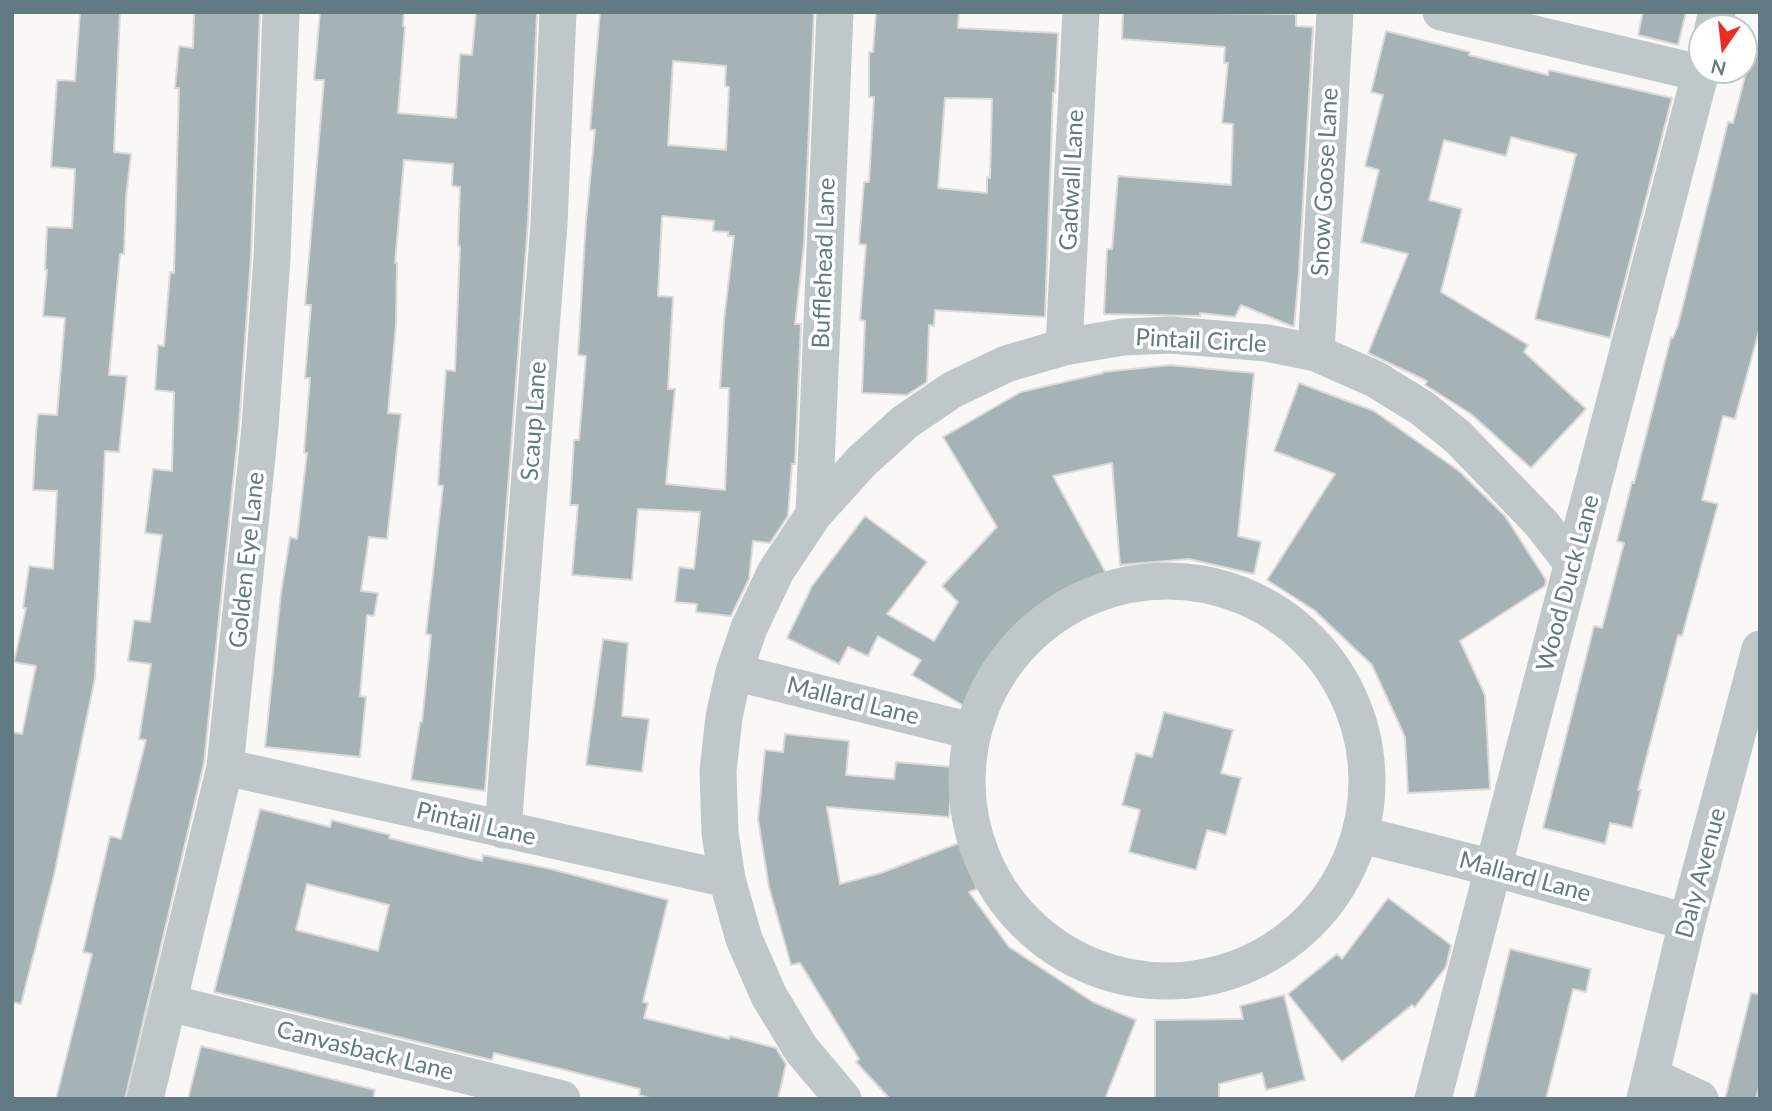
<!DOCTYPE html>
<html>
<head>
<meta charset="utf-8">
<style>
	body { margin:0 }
	#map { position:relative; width:1772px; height:1111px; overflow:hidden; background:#f9f8f6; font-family:Lato,sans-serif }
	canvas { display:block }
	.frame { position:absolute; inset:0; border:14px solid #627a83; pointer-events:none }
	.north { position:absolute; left:1688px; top:14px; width:70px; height:70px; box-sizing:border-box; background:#fff; border:2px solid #c0cacd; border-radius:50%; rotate:194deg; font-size:19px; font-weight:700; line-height:28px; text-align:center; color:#627a83 }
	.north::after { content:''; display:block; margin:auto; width:24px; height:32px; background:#ec2b23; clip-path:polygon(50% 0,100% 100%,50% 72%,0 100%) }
</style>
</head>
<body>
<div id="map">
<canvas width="1772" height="1111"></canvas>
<div class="frame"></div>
<div class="north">N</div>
</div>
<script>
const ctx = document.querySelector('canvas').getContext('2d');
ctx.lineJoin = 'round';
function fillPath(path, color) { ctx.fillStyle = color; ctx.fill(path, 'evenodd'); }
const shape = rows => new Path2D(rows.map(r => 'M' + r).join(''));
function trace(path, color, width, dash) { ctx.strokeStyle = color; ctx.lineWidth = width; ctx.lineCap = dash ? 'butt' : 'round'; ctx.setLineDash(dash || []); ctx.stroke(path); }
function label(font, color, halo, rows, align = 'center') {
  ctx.font = font + ' Lato,sans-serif'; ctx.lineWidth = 7; ctx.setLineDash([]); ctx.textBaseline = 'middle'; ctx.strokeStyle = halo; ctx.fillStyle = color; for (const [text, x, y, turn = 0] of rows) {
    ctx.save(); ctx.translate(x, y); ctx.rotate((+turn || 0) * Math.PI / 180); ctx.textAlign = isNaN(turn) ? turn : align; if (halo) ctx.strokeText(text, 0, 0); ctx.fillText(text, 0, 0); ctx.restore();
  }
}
const building = shape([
	[80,12,120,12,114,152,131,154,126,198,124,254,120,254,109,375,127,376,119,452,105,451,95,678,54,875,21,1004,12,1002,12,732,22,734,36,666,14,662,26,608,23,608,29,566,53,569,57,491,33,490,36,433,38,414,57,415,65,318,43,316,47,270,45,270,47,227,72,228,75,169,51,167,57,80,75,81,80,12],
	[194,12,260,12,251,257,239,425,204,763,125,1099,56,1099,92,954,83,952,110,836,121,839,146,740,139,739,151,664,128,661,134,620,150,622,162,535,145,533,153,469,172,471,174,392,155,390,158,345,164,346,170,272,174,273,179,88,175,88,179,46,193,48,194,12],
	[320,12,404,12,403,26,405,27,398,113,456,118,460,54,472,55,476,12,537,12,528,223,485,791,411,780,420,722,422,722,431,635,426,634,443,486,438,485,446,370,455,371,460,246,458,246,460,187,452,186,453,164,404,160,395,263,397,263,396,324,388,413,401,414,387,539,369,537,361,591,378,593,374,616,367,615,360,696,366,697,360,757,265,747,281,593,290,537,297,539,307,453,304,453,310,378,305,378,311,305,305,305,324,80,314,80,320,12],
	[600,12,814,12,804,244,795,324,801,324,795,464,792,464,788,516,770,543,753,541,749,579,731,616,696,612,697,604,675,602,679,567,694,569,700,512,638,509,632,580,572,575,578,505,570,505,574,440,579,440,586,356,578,355,586,221,595,130,590,130,600,12],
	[673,61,726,66,725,86,729,87,726,150,668,145,673,61],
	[662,216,714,221,713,231,728,232,728,236,734,236,724,320,720,388,729,388,725,490,666,484,675,389,668,389,673,297,658,296,662,216],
	[876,12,959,12,958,28,1058,33,1055,93,1053,93,1045,317,935,310,934,326,929,325,927,382,907,395,862,393,865,321,860,320,866,245,859,244,864,182,869,182,874,97,869,97,869,52,873,52,876,12],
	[945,98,992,99,990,178,987,177,987,193,938,188,945,98],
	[1123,12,1296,14,1296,26,1313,27,1299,272,1294,327,1241,305,1235,317,1200,313,1200,316,1104,314,1107,249,1112,249,1118,176,1231,185,1233,124,1222,123,1228,63,1224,63,1225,47,1122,39,1123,12],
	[1643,12,1686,12,1678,45,1638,35,1643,12],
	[1386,31,1470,52,1469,55,1548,75,1549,70,1672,98,1610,338,1535,319,1576,154,1511,137,1506,156,1444,140,1429,200,1462,209,1441,292,1528,345,1524,352,1586,409,1531,468,1471,414,1425,385,1427,381,1368,353,1408,254,1361,242,1379,170,1365,166,1383,95,1371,92,1386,31],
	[1751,53,1760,54,1760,327,1735,419,1723,416,1702,500,1718,504,1682,636,1678,635,1638,790,1641,790,1632,828,1610,823,1605,844,1543,828,1594,626,1602,628,1624,543,1617,541,1632,482,1634,483,1671,337,1673,338,1678,325,1728,122,1733,123,1751,53],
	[1170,365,1254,373,1238,536,1261,542,1254,574,1189,559,1120,565,1112,463,1053,476,1106,573,1043,607,1007,646,1002,642,964,706,912,675,921,660,878,636,868,656,848,647,839,664,787,638,812,586,865,516,927,562,887,614,934,641,958,602,942,586,997,527,943,437,1021,392,1103,373,1103,372,1170,365],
	[1299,383,1374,411,1459,471,1505,516,1546,580,1545,586,1460,641,1485,695,1490,789,1408,793,1405,737,1372,665,1314,610,1267,580,1335,474,1274,451,1299,383],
	[603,639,628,643,622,716,649,719,642,772,586,765,603,639],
	[1164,712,1233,730,1221,773,1241,778,1226,835,1207,830,1196,870,1129,852,1140,810,1122,805,1136,753,1152,757,1164,712],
	[785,734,849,741,846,775,894,779,896,762,953,767,949,817,827,807,840,884,881,873,959,843,977,889,969,892,1009,947,1093,1002,1136,1020,1105,1099,890,1099,856,1062,859,1059,800,963,791,965,769,887,758,819,765,750,783,752,785,734],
	[260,809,330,827,332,820,390,835,389,838,482,861,483,855,551,869,668,900,643,1002,648,1003,644,1018,729,1039,730,1036,776,1048,786,1064,778,1099,653,1099,639,1095,640,1089,557,1068,494,1053,492,1060,214,992,260,809],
	[307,884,389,905,378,951,296,930,307,884],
	[1388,898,1451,945,1446,967,1415,1007,1412,1005,1342,1062,1288,994,1337,954,1342,959,1388,898],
	[1510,949,1591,969,1586,992,1573,989,1546,1099,1474,1099,1510,949],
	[1751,993,1760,994,1760,1083,1756,1099,1725,1099,1751,993],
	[1284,995,1305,1080,1266,1090,1262,1073,1219,1084,1219,1099,1155,1099,1155,1020,1243,1019,1240,1006,1284,995],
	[201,1046,375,1090,373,1099,188,1099,201,1046]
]);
const minor = shape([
	[1441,12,1700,73],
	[1713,28,1717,12],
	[1064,347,1081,12],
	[1316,353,1335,12],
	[814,514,835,12],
	'967 781a200 200 0 1 1 400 0a200 200 0 1 1-400 0Z',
	[734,672,971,731],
	[225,767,727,879],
	[503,830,549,224,558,12],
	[1362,835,1493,868,1687,922],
	[169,1003,562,1099],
	[1651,1076,1700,1099],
	[145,1099,225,767,260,427,272,258,281,12],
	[843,1099,801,1049,769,996,744,939,727,879,720,833,718,771,724,717,734,672,749,628,776,571,814,514,861,462,905,422,952,390,1006,364,1064,347,1123,337,1170,335,1267,343,1316,353,1375,379,1422,408,1458,437,1541,523,1573,564],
	[1433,1099,1702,67],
	[1645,1099,1687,922,1760,649]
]);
const streetNames = [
	["Gadwall Lane",1072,180,-87],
	["Snow Goose Lane",1325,182,-87],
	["Bufflehead Lane",824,263,-88],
	["Pintail Circle",1201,341,3],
	["Scaup Lane",534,421,-86],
	["Golden Eye Lane",247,560,-84],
	["Wood Duck Lane",1568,583,-75],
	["Mallard Lane",853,701,14],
	["Pintail Lane",476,824,13],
	["Daly Avenue",1701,873,-75],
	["Mallard Lane",1525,877,15],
	["Canvasback Lane",365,1051,14]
];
fillPath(building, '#a6b3b6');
trace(building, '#dbdad8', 2);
trace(minor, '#bfc7c9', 37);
label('24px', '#627a83', '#fff', streetNames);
</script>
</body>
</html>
